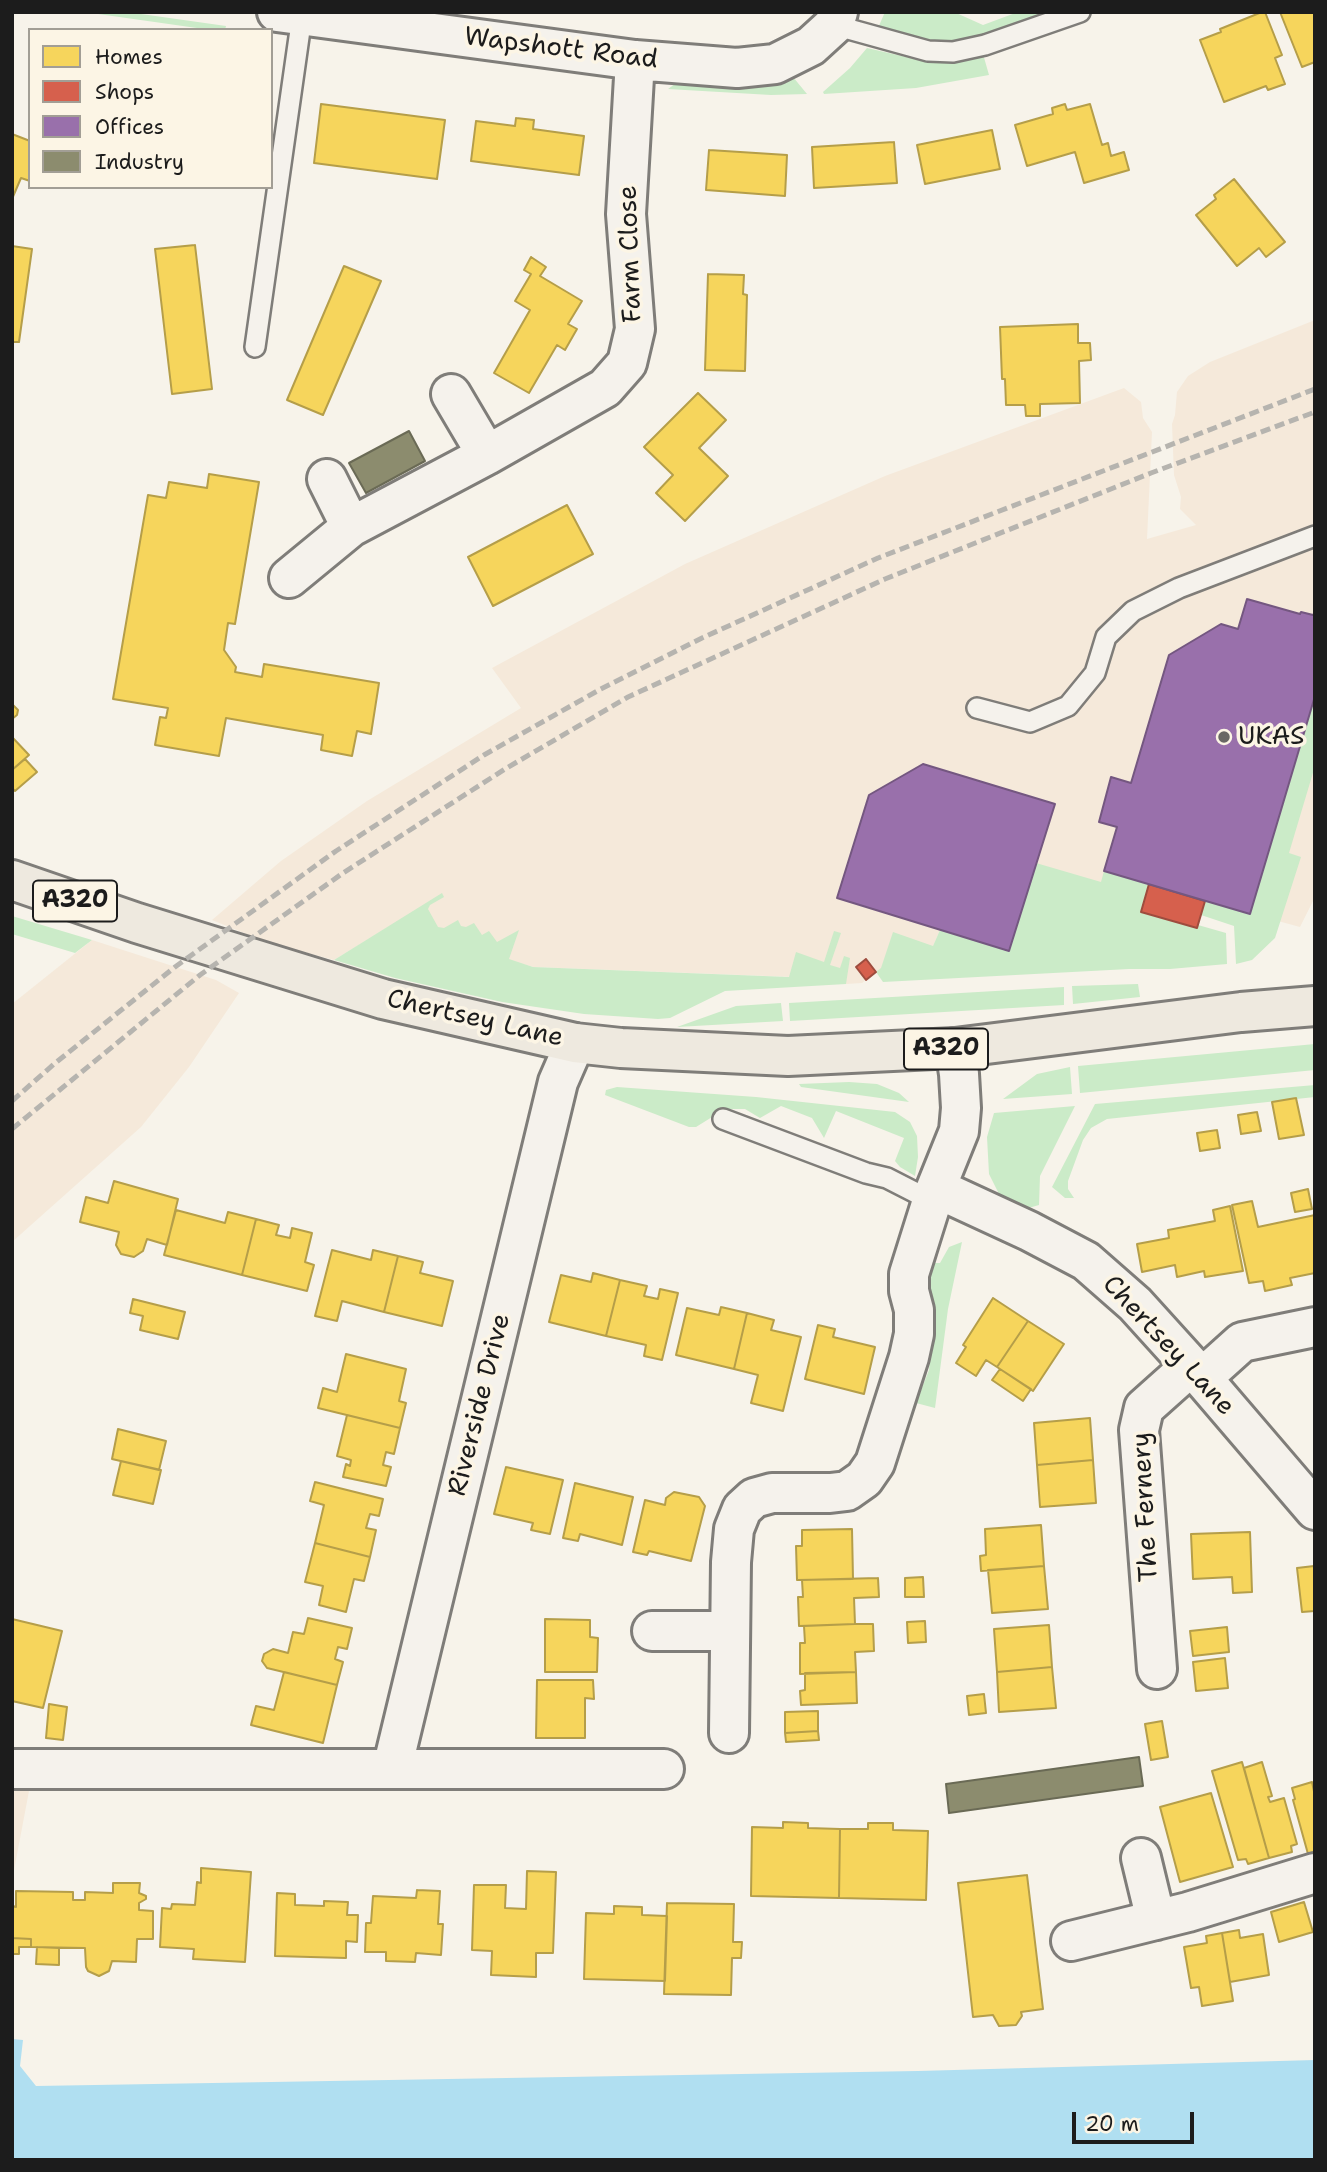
<!DOCTYPE html>
<html>
<head>
<meta charset="utf-8">
<style>
	body { margin:0 }
	#map { position:relative; width:1327px; height:2172px; overflow:hidden; background:#f7f3ea; font-family:"Shantell Sans",sans-serif }
	canvas { display:block }
	.frame { position:absolute; inset:0; border:14px solid #1c1c1c; pointer-events:none }
	.legend { position:absolute; left:28px; top:28px; width:245px; height:161px; box-sizing:border-box; background:#fcf5e5; border:2px solid #a29e95; margin:0; padding:9px 12px; list-style:none; font-size:21px; color:#1c1c1c }
	.legend li { display:flex; align-items:center; gap:14px; height:35px }
	.legend b { width:35px; border:2px solid #a29e95 }
	.scale { position:absolute; left:1072px; top:2112px; width:122px; height:32px; box-sizing:border-box; border:4px solid #1c1c1c; border-top:0; padding-left:9px; font-size:21px; line-height:24px; white-space:nowrap; color:#1c1c1c; -webkit-text-stroke:5px #fcf5e5; paint-order:stroke }
</style>
</head>
<body>
<div id="map">
<canvas width="1327" height="2172"></canvas>
<div class="frame"></div>
<ul class="legend">
<li><b style="height:19px;background:#f6d55c"></b>Homes</li>
<li><b style="height:19px;background:#d6604d"></b>Shops</li>
<li><b style="height:19px;background:#9970ab"></b>Offices</li>
<li><b style="height:19px;background:#8c8c6e"></b>Industry</li>
</ul>
<div class="scale">20 m</div>
</div>
<script>
const ctx = document.querySelector('canvas').getContext('2d');
ctx.lineJoin = 'round';
function fillPath(path, color) { ctx.fillStyle = color; ctx.fill(path, 'evenodd'); }
const shape = rows => new Path2D(rows.map(r => 'M' + r).join(''));
function trace(path, color, width, dash) { ctx.strokeStyle = color; ctx.lineWidth = width; ctx.lineCap = dash ? 'butt' : 'round'; ctx.setLineDash(dash || []); ctx.stroke(path); }
function label(font, color, halo, rows, align = 'center') {
  ctx.font = font + ' "Shantell Sans",sans-serif'; ctx.lineWidth = 7; ctx.setLineDash([]); ctx.textBaseline = 'middle'; ctx.strokeStyle = halo; ctx.fillStyle = color; for (const [text, x, y, turn = 0] of rows) {
    ctx.save(); ctx.translate(x, y); ctx.rotate((+turn || 0) * Math.PI / 180); ctx.textAlign = isNaN(turn) ? turn : align; if (halo) ctx.strokeText(text, 0, 0); ctx.fillText(text, 0, 0); ctx.restore();
  }
}
const built = shape([
	[1315,320,1315,897,1300,927,1205,901,1197,928,1009,951,940,930,933,946,881,969,862,983,846,984,846,979,533,967,390,926,334,960,266,942,212,920,281,861,367,801,521,708,492,668,685,564,885,476,1124,388,1141,402,1143,418,1152,432,1147,539,1196,525,1180,509,1181,497,1174,475,1172,424,1175,415,1177,392,1188,376,1210,362],
	[92,940,216,980,239,993,189,1067,141,1127,12,1242,12,1004],
	[12,1791,29,1791,12,1881]
]);
const green = shape([
	[84,12,127,12,226,26,225,30,211,30],
	[885,12,954,12,983,25,1018,12,1054,12,1003,31,969,40,935,44,878,28],
	[867,48,928,62,963,59,983,54,989,75,916,88,824,94,823,92,850,68],
	[793,77,807,94,771,95,668,89,675,84,682,84,757,85],
	[1315,696,1315,766,1289,853,1301,857,1275,938,1252,960,1236,964,1234,926,1201,915,1205,901],
	[1036,863,1101,882,1104,871,1149,884,1142,912,1196,928,1198,925,1226,933,1227,964,1170,969,1129,969,883,982,876,972,881,968,893,932,933,946,940,930,1009,950],
	[442,893,444,897,430,905,428,909,438,927,444,928,458,920,461,926,466,927,474,923,482,935,489,931,497,942,519,930,509,959,533,967,789,977,796,952,824,962,834,931,841,933,830,965,840,968,844,956,850,958,846,984,725,991,670,1018,658,1019,584,1014,502,1002,395,978,334,960],
	[12,916,92,940,75,953,12,934],
	[1138,984,1140,997,1073,1004,1072,986],
	[1064,987,1064,1005,790,1021,789,1003],
	[781,1003,783,1021,677,1027,736,1006],
	[1315,1044,1315,1070,1080,1093,1078,1066],
	[1070,1067,1072,1094,1003,1099,1037,1074],
	[849,1082,877,1084,899,1093,909,1102,801,1087,799,1084],
	[1315,1085,1315,1097,1107,1119,1091,1128,1083,1140,1068,1181,1068,1189,1074,1198,1065,1198,1052,1187,1095,1104],
	[617,1087,756,1097,895,1112,910,1122,917,1136,918,1157,915,1176,900,1167,895,1161,904,1138,836,1111,824,1138,812,1118,781,1106,760,1118,745,1109,725,1109,696,1127,689,1127,605,1095,606,1090],
	[1075,1106,1040,1176,1039,1205,1018,1211,999,1194,989,1174,987,1137,994,1113],
	[962,1242,948,1309,935,1408,916,1403,929,1370,930,1356,927,1300,931,1263,940,1263,949,1247]
]);
const water = shape([
	[12,2039,23,2040,20,2066,36,2086,918,2071,1315,2060,1315,2160,12,2160]
]);
const homes = shape([
	[1262,12,1265,12,1282,55,1275,58,1285,84,1268,90,1266,86,1224,102,1200,40,1221,32,1220,29,1262,12],
	[1280,12,1315,12,1315,62,1302,67,1280,12],
	[321,104,445,120,437,179,314,163,321,104],
	[1065,104,1067,110,1090,104,1102,145,1108,143,1111,156,1124,152,1129,170,1084,183,1075,152,1027,166,1015,125,1053,114,1052,108,1065,104],
	[516,118,534,120,533,129,584,136,579,175,471,161,476,121,515,126,516,118],
	[992,130,1000,169,925,184,917,145,992,130],
	[12,134,30,141,30,181,21,178,12,199,12,134],
	[894,142,897,183,814,188,812,147,894,142],
	[709,150,787,155,785,196,706,190,709,150],
	[1234,179,1285,242,1266,257,1259,248,1237,266,1196,215,1216,199,1214,195,1234,179],
	[195,245,212,389,172,394,155,249,195,245],
	[12,246,32,249,19,342,12,342,12,246],
	[531,257,546,267,540,276,582,301,568,324,577,329,565,350,557,345,529,393,494,373,530,310,515,301,531,274,524,270,531,257],
	[344,266,381,281,323,415,287,400,344,266],
	[708,274,744,275,743,294,747,295,745,371,705,370,708,274],
	[1078,324,1078,343,1090,343,1091,360,1079,361,1080,403,1040,404,1040,416,1026,416,1025,405,1006,405,1005,379,1002,379,1000,327,1078,324],
	[698,393,726,420,699,448,728,476,685,521,656,493,673,475,644,447,698,393],
	[209,474,259,482,235,624,228,623,224,650,236,667,235,672,262,677,264,664,379,683,371,734,357,731,352,756,321,750,323,735,226,718,219,756,155,745,160,717,166,718,168,708,113,699,148,495,166,498,169,482,207,488,209,474],
	[567,505,593,554,493,606,468,557,567,505],
	[12,704,18,710,17,715,12,719,12,704],
	[12,737,29,755,12,770,12,737],
	[25,759,37,772,15,791,12,788,12,770,25,759],
	[1296,1098,1304,1135,1279,1139,1272,1102,1296,1098],
	[1257,1112,1261,1131,1241,1134,1238,1115,1257,1112],
	[1217,1130,1220,1148,1200,1151,1197,1133,1217,1130],
	[114,1181,178,1199,167,1245,147,1239,143,1251,134,1257,121,1254,116,1245,119,1232,80,1222,86,1197,108,1203,114,1181],
	[1308,1189,1312,1209,1295,1212,1291,1193,1308,1189],
	[1252,1201,1258,1227,1315,1215,1315,1273,1290,1278,1292,1285,1265,1291,1263,1281,1249,1283,1232,1205,1252,1201],
	[1230,1206,1243,1271,1205,1277,1204,1271,1177,1277,1175,1265,1142,1272,1137,1244,1169,1238,1168,1230,1215,1221,1213,1210,1230,1206],
	[176,1210,225,1223,228,1212,256,1219,242,1275,164,1255,176,1210],
	[256,1219,279,1225,276,1235,290,1238,292,1228,312,1233,305,1262,314,1265,307,1291,242,1275,256,1219],
	[332,1250,371,1260,373,1250,398,1256,384,1312,342,1301,337,1321,315,1316,332,1250],
	[398,1256,423,1262,420,1273,453,1281,442,1326,384,1312,398,1256],
	[593,1273,620,1280,606,1336,549,1322,561,1275,591,1282,593,1273],
	[620,1280,647,1286,644,1296,658,1299,660,1289,678,1293,662,1360,644,1356,646,1345,606,1336,620,1280],
	[993,1298,1028,1321,997,1367,986,1360,976,1376,956,1363,966,1347,963,1345,993,1298],
	[133,1299,185,1312,178,1339,140,1330,143,1316,130,1313,133,1299],
	[721,1307,747,1313,734,1369,676,1355,687,1308,719,1315,721,1307],
	[747,1313,774,1320,771,1330,801,1337,783,1411,751,1403,758,1375,734,1369,747,1313],
	[1028,1321,1064,1344,1033,1391,997,1367,1028,1321],
	[818,1325,835,1329,833,1337,875,1347,864,1394,805,1379,818,1325],
	[346,1354,406,1369,399,1401,406,1403,400,1428,318,1408,323,1388,337,1392,346,1354],
	[1000,1369,1031,1389,1023,1401,992,1380,1000,1369],
	[347,1415,400,1428,394,1454,386,1452,383,1465,391,1467,386,1486,343,1477,346,1464,350,1466,351,1460,337,1456,347,1415],
	[1090,1418,1093,1460,1037,1465,1034,1423,1090,1418],
	[118,1429,166,1441,159,1470,112,1459,118,1429],
	[1093,1460,1096,1503,1040,1507,1037,1465,1093,1460],
	[121,1461,161,1470,153,1504,113,1495,121,1461],
	[506,1467,563,1480,550,1534,531,1530,533,1523,494,1514,506,1467],
	[315,1482,383,1499,379,1516,370,1514,366,1528,376,1530,370,1557,315,1543,324,1505,310,1501,315,1482],
	[575,1483,633,1497,622,1545,580,1534,578,1541,563,1538,575,1483],
	[674,1492,699,1497,705,1506,691,1561,649,1551,647,1555,633,1552,645,1500,665,1505,666,1498,674,1492],
	[1041,1525,1044,1566,981,1571,980,1556,986,1555,985,1529,1041,1525],
	[852,1529,853,1579,797,1580,796,1546,802,1546,802,1530,852,1529],
	[1250,1532,1252,1592,1233,1593,1232,1577,1193,1579,1191,1534,1250,1532],
	[315,1543,370,1557,364,1581,354,1579,346,1612,319,1605,323,1586,305,1582,315,1543],
	[1044,1566,1048,1609,992,1613,988,1570,1044,1566],
	[1314,1566,1315,1611,1302,1612,1297,1568,1314,1566],
	[923,1577,924,1597,905,1597,905,1578,923,1577],
	[878,1578,879,1597,854,1598,855,1624,799,1626,798,1597,803,1597,802,1580,878,1578],
	[308,1618,352,1628,347,1649,338,1647,335,1659,343,1662,337,1685,267,1668,262,1661,264,1654,273,1649,288,1653,293,1632,304,1634,308,1618],
	[12,1619,62,1631,43,1708,12,1701,12,1619],
	[545,1619,590,1620,590,1637,598,1638,597,1672,545,1672,545,1619],
	[925,1621,926,1642,908,1643,907,1622,925,1621],
	[855,1624,873,1624,874,1651,855,1652,856,1672,800,1674,800,1643,805,1643,804,1626,855,1624],
	[1049,1625,1052,1667,997,1672,994,1629,1049,1625],
	[1227,1627,1229,1652,1193,1656,1190,1631,1227,1627],
	[1225,1658,1228,1688,1196,1691,1193,1662,1225,1658],
	[1052,1667,1056,1708,999,1712,997,1672,1052,1667],
	[284,1672,337,1685,323,1743,251,1725,256,1706,274,1710,284,1672],
	[856,1672,857,1703,801,1705,800,1691,805,1690,805,1673,856,1672],
	[537,1680,593,1680,594,1699,585,1698,585,1738,536,1738,537,1680],
	[984,1694,986,1713,969,1715,967,1696,984,1694],
	[49,1704,67,1707,63,1740,46,1738,49,1704],
	[818,1711,818,1731,785,1733,785,1712,818,1711],
	[1162,1721,1168,1757,1151,1760,1145,1724,1162,1721],
	[818,1731,819,1740,786,1742,785,1733,818,1731],
	[1242,1762,1269,1858,1248,1864,1246,1859,1238,1860,1212,1771,1242,1762],
	[1262,1762,1272,1796,1268,1797,1270,1802,1284,1798,1297,1844,1291,1846,1292,1852,1269,1858,1244,1768,1262,1762],
	[1312,1782,1315,1796,1315,1852,1308,1854,1293,1800,1295,1799,1292,1788,1312,1782],
	[1211,1793,1233,1867,1180,1882,1160,1807,1211,1793],
	[783,1822,808,1823,808,1828,840,1829,839,1898,751,1896,752,1827,783,1828,783,1822],
	[868,1823,893,1823,893,1830,928,1831,926,1900,839,1898,840,1829,868,1829,868,1823],
	[201,1868,251,1872,245,1962,193,1959,194,1949,160,1947,162,1908,171,1909,172,1904,195,1905,197,1882,201,1883,201,1868],
	[527,1871,556,1872,553,1953,536,1953,536,1977,491,1975,492,1951,472,1950,474,1885,506,1885,505,1908,526,1909,527,1871],
	[1027,1875,1043,2009,1021,2012,1022,2016,1016,2025,999,2026,993,2015,973,2017,958,1883,1027,1875],
	[113,1883,140,1883,139,1893,146,1896,146,1899,139,1903,139,1910,153,1911,153,1939,137,1939,136,1962,112,1961,109,1971,99,1976,88,1971,86,1967,85,1948,31,1947,31,1939,12,1938,13,1906,16,1907,16,1891,73,1892,73,1900,85,1900,85,1892,113,1893,113,1883],
	[417,1890,440,1891,438,1924,443,1924,441,1955,416,1953,415,1962,386,1961,386,1952,365,1952,366,1923,371,1923,373,1896,416,1898,417,1890],
	[277,1893,295,1894,295,1905,324,1906,324,1901,348,1902,347,1915,358,1915,357,1942,346,1941,346,1958,275,1956,277,1893],
	[1304,1902,1313,1932,1279,1942,1271,1912,1304,1902],
	[667,1903,734,1904,733,1942,742,1942,741,1958,732,1958,731,1995,664,1994,667,1903],
	[614,1906,642,1907,642,1915,667,1916,665,1981,584,1979,586,1913,614,1914,614,1906],
	[1239,1930,1240,1938,1263,1934,1269,1975,1230,1982,1222,1933,1239,1930],
	[1222,1933,1233,2001,1202,2006,1199,1987,1191,1988,1184,1947,1207,1943,1206,1936,1222,1933],
	[12,1938,31,1939,31,1947,19,1947,19,1954,12,1954,12,1938],
	[37,1947,59,1948,59,1965,36,1964,37,1947]
]);
const shops = shape([
	[1149,884,1205,901,1197,928,1141,912,1149,884],
	[866,959,876,972,866,980,856,967,866,959]
]);
const offices = shape([
	[1247,599,1300,614,1301,612,1313,615,1315,613,1315,696,1250,914,1104,871,1117,827,1099,822,1111,777,1131,783,1169,655,1221,624,1238,629,1247,599],
	[923,764,1055,804,1009,951,837,898,869,795,923,764]
]);
const industry = shape([
	[409,431,425,461,366,493,349,463,409,431],
	[1139,1757,1143,1786,949,1813,946,1784,1139,1757]
]);
const lane = shape([
	[834,25,928,51,953,52,985,45,1080,12],
	[255,347,302,16],
	[977,708,1030,722,1068,706,1095,673,1106,637,1133,611,1179,588,1315,536],
	[723,1119,866,1173,887,1178,932,1201]
]);
const street = shape([
	[277,12,635,60,737,68,775,64,811,46,834,25,838,12],
	[451,394,487,455],
	[327,479,351,527],
	[289,578,351,527,487,455,605,388,627,363,635,329,626,214,635,60],
	[936,1188,1029,1231,1086,1261,1135,1304,1202,1378,1315,1510],
	[1202,1378,1242,1342,1315,1327],
	[652,1631,730,1631],
	[1157,1669,1139,1430,1144,1408,1191,1366],
	[729,1733,731,1562,734,1529,742,1509,754,1498,772,1493,830,1493,847,1491,864,1479,875,1463,909,1357,914,1334,914,1310,909,1291,909,1274,936,1188,959,1131,961,1108,959,1074,955,1048],
	[12,1769,664,1769],
	[392,1769,558,1082,575,1043],
	[1141,1858,1156,1920],
	[1071,1941,1188,1912,1315,1873]
]);
const primary = shape([
	[12,880,137,923,383,999,575,1043,621,1048,788,1056,955,1048,1241,1012,1315,1006]
]);
const rail = shape([
	[12,1101,54,1064,175,967,336,851,484,755,599,690,702,638,878,558,1315,389],
	[12,1129,200,975,343,873,505,769,628,697,885,579,1151,473,1315,412]
]);
const markers = [
	[1224,737,7,"#696764"]
];
const shields = [
	[75,901,84],
	[946,1049,84]
];
const shieldNames = [
	["A320",75,901],
	["A320",946,1049]
];
const streetNames = [
	["Wapshott Road",561,49,7],
	["Farm Close",631,254,-92],
	["Chertsey Lane",475,1019,13],
	["Chertsey Lane",1168,1346,47],
	["Riverside Drive",480,1405,-76],
	["The Fernery",1146,1507,-93]
];
const poiNames = [
	["UKAS",1238,737]
];
fillPath(built, '#f5e9da');
fillPath(green, '#cbebc8');
fillPath(water, '#b0dff1');
fillPath(homes, '#f6d55c');
trace(homes, '#b59e49', 2);
fillPath(shops, '#d6604d');
trace(shops, '#9e4c3e', 2);
fillPath(offices, '#9970ab');
trace(offices, '#745780', 2);
fillPath(industry, '#8c8c6e');
trace(industry, '#6a6a55', 2);
trace(lane, '#7f7d79', 24);
trace(street, '#7f7d79', 44);
trace(primary, '#7f7d79', 44);
trace(lane, '#f5f2ec', 19);
trace(street, '#f5f2ec', 38);
trace(primary, '#eee9df', 38);
trace(rail, '#b6b4af', 5, [10, 5]);
for (const [x, y, r, color] of markers) { const dot = new Path2D(); dot.arc(x, y, r, 0, 2 * Math.PI); ctx.fillStyle = color; ctx.fill(dot); trace(dot, '#fcf5e5', 2.5); }
for (const [x, y, w] of shields) { const box = new Path2D(); box.roundRect(x - w / 2, y - 20.5, w, 41, 5); ctx.fillStyle = '#fcf5e5'; ctx.fill(box); trace(box, '#1c1c1c', 2); }
label('bold 24px', '#1c1c1c', null, shieldNames);
label('26px', '#1c1c1c', '#fcf5e5', streetNames);
label('26px', '#1c1c1c', '#fcf5e5', poiNames, 'left');
</script>
</body>
</html>
